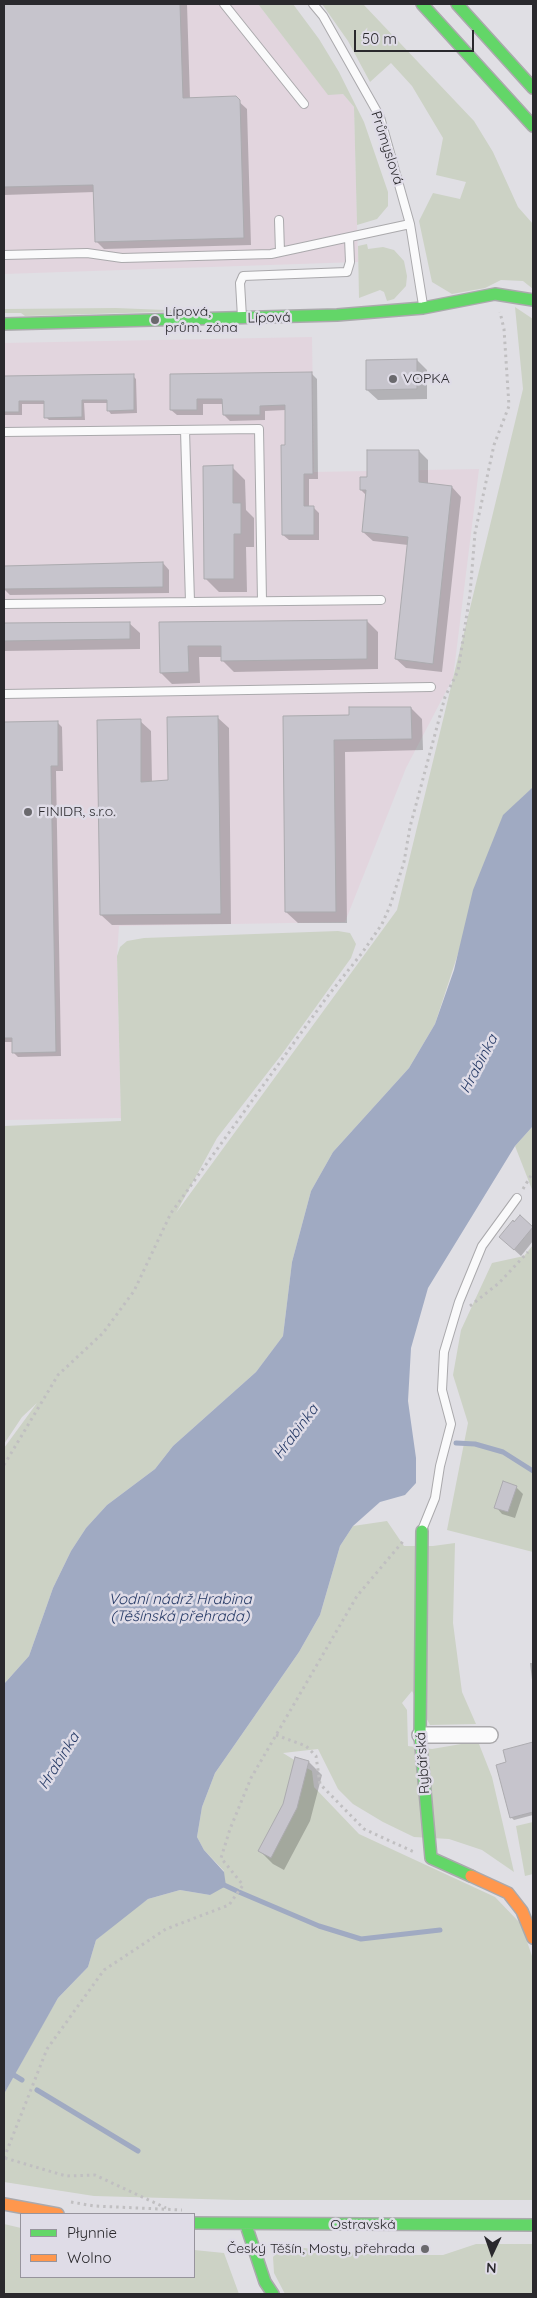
<!DOCTYPE html>
<html>
<head>
<meta charset="utf-8">
<style>
	body { margin:0 }
	#map { position:relative; width:537px; height:2298px; overflow:hidden; background:#e0dfe4; font-family:Quicksand,sans-serif }
	canvas { display:block }
	.frame { position:absolute; inset:0; border:5px solid #2a292d; pointer-events:none }
	.legend { position:absolute; left:20px; top:2213px; width:175px; height:65px; box-sizing:border-box; background:#dfdce7; border:1px solid #97949d; margin:0; padding:6px 9px; list-style:none; font-size:15px; color:#2a292d }
	.legend li { display:flex; align-items:center; gap:10px; height:25px }
	.legend b { width:25px; border:1px solid #97949d }
	.north { position:absolute; left:467px; top:2228px; width:50px; height:50px; -webkit-text-stroke:4px #dfdce7; paint-order:stroke; rotate:183deg; font-size:14px; font-weight:700; line-height:20px; text-align:center; color:#2a292d }
	.north::after { content:''; display:block; margin:auto; width:18px; height:22px; background:#2a292d; clip-path:polygon(50% 0,100% 100%,50% 72%,0 100%) }
	.scale { position:absolute; left:354px; top:30px; width:120px; height:22px; box-sizing:border-box; border:2px solid #2a292d; border-top:0; padding-left:6px; font-size:15px; line-height:18px; white-space:nowrap; color:#2a292d; -webkit-text-stroke:4px #dfdce7; paint-order:stroke }
</style>
</head>
<body>
<div id="map">
<canvas width="537" height="2298"></canvas>
<div class="frame"></div>
<ul class="legend">
<li><b style="height:6px;background:#63d668"></b>Płynnie</li>
<li><b style="height:6px;background:#ff974d"></b>Wolno</li>
</ul>
<div class="north">N</div>
<div class="scale">50 m</div>
</div>
<script>
const ctx = document.querySelector('canvas').getContext('2d');
ctx.lineJoin = 'round';
function fillPath(path, color) { ctx.fillStyle = color; ctx.fill(path, 'evenodd'); }
const shape = rows => new Path2D(rows.map(r => 'M' + r).join(''));
function trace(path, color, width, dash) { ctx.strokeStyle = color; ctx.lineWidth = width; ctx.lineCap = dash ? 'butt' : 'round'; ctx.setLineDash(dash || []); ctx.stroke(path); }
function label(font, color, halo, rows, align = 'center') {
  ctx.font = font + ' Quicksand,sans-serif'; ctx.lineWidth = 5; ctx.setLineDash([]); ctx.textBaseline = 'middle'; ctx.strokeStyle = halo; ctx.fillStyle = color; for (const [text, x, y, turn = 0] of rows) {
    ctx.save(); ctx.translate(x, y); ctx.rotate((+turn || 0) * Math.PI / 180); ctx.textAlign = isNaN(turn) ? turn : align; if (halo) ctx.strokeText(text, 0, 0); ctx.fillText(text, 0, 0); ctx.restore();
  }
}
const industrial = shape([
	[4,4,258,4,328,94,343,94,354,107,358,262,4,274],
	[312,337,314,472,479,469,453,678,406,768,345,922,119,926,117,956,121,1118,4,1120,4,343]
]);
const green = shape([
	[258,4,293,4,319,39,339,72,364,122,388,192,388,206,377,219,357,225,354,107,343,94,328,95],
	[322,4,363,4,474,121,493,152,518,207,533,224,533,289,523,281,501,280,485,288,452,294,432,282,419,221,433,193,460,199,466,182,436,175,443,138,412,86,391,63,370,82,348,41],
	[367,244,368,249,383,247,394,250,404,261,407,276,406,286,394,299,387,301,384,292,380,290,359,298,358,246],
	[515,307,533,319,533,787,503,816,435,1024,409,1068,333,1152,311,1191,292,1262,283,1336,256,1372,173,1446,155,1469,107,1505,86,1528,71,1551,53,1588,29,1656,4,1684,4,1448,37,1403,22,1417,4,1444,4,1126,121,1121,117,956,120,947,127,941,144,938,338,931,350,933,356,944,351,958,282,1054,217,1138,176,1213,397,910,523,389],
	[116,308,190,311,25,316,21,313,4,313,4,309],
	[533,1126,533,1192,515,1146],
	[533,1245,533,1552,447,1530,468,1423,453,1375,461,1330,492,1263,524,1256],
	[387,1521,404,1546,433,1546,455,1543,453,1623,462,1692,476,1724,430,1725,412,1691,402,1703,407,1710,408,1746,432,1749,467,1743,479,1744,492,1777,514,1872,482,1850,449,1839,414,1837,383,1822,353,1804,338,1789,318,1749,283,1753,312,1771,314,1787,359,1834,495,1897,521,1924,533,1959,533,2200,237,2200,94,2196,4,2182,4,2094,45,2020,58,1998,88,1967,96,1940,124,1916,148,1899,180,1890,210,1895,224,1871,204,1850,197,1837,202,1807,215,1773,299,1652,320,1615,340,1546,353,1526],
	[533,1822,533,1874,525,1876,516,1826],
	[4,2224,21,2228,21,2277,194,2277,194,2250,224,2253,239,2294,4,2294],
	[476,2244,533,2244,533,2294,285,2294,274,2273,273,2257,282,2246,381,2255,443,2255]
]);
const water = shape([
	[533,787,533,1126,515,1146,428,1288,411,1348,408,1401,416,1458,416,1483,405,1495,380,1502,353,1526,340,1546,320,1615,299,1652,215,1773,202,1807,197,1837,204,1850,224,1872,226,1886,210,1895,180,1890,148,1899,96,1940,88,1967,58,1998,4,2094,4,1684,29,1656,53,1588,71,1551,86,1528,107,1505,155,1469,173,1446,256,1372,283,1336,292,1262,311,1191,333,1152,409,1068,435,1024,454,970,473,890,503,815]
]);
const shadow = shape([
	[4,4,187,4,190,99,235,98,247,109,251,245,104,249,96,241,95,192,4,195],
	[417,360,427,370,427,399,378,400,367,390],
	[312,374,317,379,318,479,309,479,309,507,313,507,319,513,319,540,289,540,283,535,286,410,265,411,265,420,230,421,224,415,224,404,203,404,203,415,177,415,171,410,171,375],
	[133,376,136,379,137,413,111,414,108,410,108,403,84,403,85,420,49,420,46,417,46,404,22,404,22,415,4,415,4,377],
	[419,451,428,460,428,485,452,487,461,497,442,672,406,668,396,659,408,545,373,541,363,532,367,496,361,490,368,478],
	[232,467,245,480,246,510,254,518,254,547,246,547,247,592,219,592,206,579],
	[163,563,169,570,169,593,10,595,4,589,4,567],
	[367,621,378,632,378,669,234,672,222,660,222,657,199,657,200,683,172,684,161,673,160,623],
	[129,623,140,633,140,649,4,651,4,625],
	[411,708,422,719,423,750,345,752,347,923,298,923,286,912,284,717,351,716],
	[218,718,229,728,231,924,112,925,101,915,140,721,151,731,152,782,169,781],
	[57,722,62,727,63,771,56,771,61,1056,18,1057,13,1052,13,1042,4,1042,4,723],
	[520,1217,533,1228,533,1241,521,1256,500,1237],
	[516,1487,523,1494,515,1518,502,1514,496,1507],
	[530,1663,533,1663,533,1688],
	[532,1744,533,1815,514,1820,511,1817,508,1763],
	[309,1762,322,1775,310,1821,284,1870,273,1864,259,1850]
]);
const stream = shape([
	[456,1443,475,1444,503,1452,533,1471],
	[222,1884,237,1891],
	[239,1892,319,1926,361,1939,440,1930],
	[4,2069,22,2080],
	[37,2090,138,2151]
]);
const building = shape([
	[4,4,180,4,183,98,236,96,240,100,244,238,95,242,93,185,4,187,4,4],
	[417,359,417,389,366,390,366,360,417,359],
	[312,372,313,474,304,474,304,506,314,506,314,535,282,535,281,445,285,445,285,405,260,406,260,415,223,415,222,399,197,399,197,410,170,410,170,374,312,372],
	[134,374,134,410,107,411,107,400,82,400,82,417,44,418,44,401,19,401,19,412,4,412,4,376,134,374],
	[367,450,419,450,419,482,452,486,433,664,395,659,408,537,362,532,366,490,360,490,360,477,367,477,367,450],
	[233,465,233,503,241,503,241,534,234,534,234,579,204,579,203,466,233,465],
	[163,562,163,587,4,589,4,566,163,562],
	[367,620,367,659,221,661,221,646,188,646,189,672,160,673,159,622,367,620],
	[130,622,130,639,4,641,4,623,130,622],
	[349,707,411,707,412,739,334,740,336,912,285,912,283,716,349,715,349,707],
	[218,716,221,914,100,915,97,720,141,719,141,782,168,780,167,717,218,716],
	[58,721,58,766,51,766,56,1052,12,1053,12,1038,4,1038,4,722,58,721],
	[520,1215,533,1227,514,1250,499,1237,513,1220,514,1222,520,1215],
	[503,1481,517,1486,508,1512,494,1508,503,1481],
	[533,1742,533,1812,510,1818,496,1765,506,1762,503,1750,533,1742],
	[295,1757,309,1761,297,1808,271,1858,258,1851,283,1804,295,1757]
]);
const path = shape([
	[523,1189,533,1172],
	[470,1306,499,1283,528,1252],
	[4,1465,58,1375,103,1333,134,1291,171,1213,327,997,362,953,382,924,390,906,404,862,410,827,445,697,458,671,470,594,475,533,494,445,509,406,504,329,500,312],
	[276,1735,306,1746,316,1756,320,1784,364,1829,414,1852],
	[4,2158,47,2049,104,1970,166,1929,229,1905,243,1885,221,1858,230,1829,251,1778,357,1596,405,1539],
	[5,2158,66,2176,95,2175,166,2208],
	[71,2202,94,2206,182,2210]
]);
const lane = shape([
	[224,4,304,104],
	[313,4,323,16,380,117,410,224,423,305],
	[279,220,280,252],
	[4,255,87,253,122,258,271,254,410,224],
	[242,317,240,283,243,276,347,272,350,262,349,238],
	[185,430,190,602],
	[4,432,259,429,262,601],
	[4,604,381,600],
	[4,694,431,687],
	[422,1530,435,1498,440,1466,451,1424,442,1390,444,1352,459,1302,482,1246,517,1198]
]);
const street = shape([
	[420,1735,490,1735]
]);
const fast = shape([
	[422,4,533,126],
	[457,4,533,88],
	[4,324,337,315,423,308,495,294,533,300],
	[422,1531,420,1735,431,1858,471,1876],
	[194,2223,533,2225],
	[246,2225,265,2282,273,2294]
]);
const slow = shape([
	[471,1876,508,1893,522,1911,533,1938],
	[4,2204,58,2214]
]);
const markers = [
	[155,320,5,"#6a696d"],
	[393,379,5,"#6a696d"],
	[28,812,5,"#6a696d"],
	[425,2249,5,"#6a696d"]
];
const streetNames = [
	["Průmyslová",387,148,72],
	["Lípová",269,318,-1],
	["Rybářská",423,1763,-94],
	["Ostravská",363,2225]
];
const poiNames = [
	["Lípová,",165,312],
	["prům. zóna",165,328],
	["VOPKA",403,379],
	["FINIDR, s.r.o.",38,812],
	["Český Těšín, Mosty, přehrada",415,2249,"right"]
];
const waterNames = [
	["Hrabinka",479,1064,-62],
	["Hrabinka",296,1432,-53],
	["Vodní nádrž Hrabina",180,1599],
	["(Těšínská přehrada)",180,1616],
	["Hrabinka",59,1761,-58]
];
fillPath(industrial, '#e2d5de');
fillPath(green, '#ccd2c5');
fillPath(water, '#a0aac2');
fillPath(shadow, '#0003');
trace(stream, '#a0aac2', 5);
fillPath(building, '#c6c4cc');
trace(building, '#acabaf', 1);
trace(lane, '#aaa9ac', 10);
trace(street, '#aaa9ac', 18);
trace(fast, '#aaa9ac', 14);
trace(slow, '#aaa9ac', 14);
trace(path, '#c0bfc1', 3, [2.5, 4]);
trace(lane, '#fafafb', 8);
trace(street, '#fafafb', 15);
trace(fast, '#63d668', 11);
trace(slow, '#ff974d', 11);
for (const [x, y, r, color] of markers) { const dot = new Path2D(); dot.arc(x, y, r, 0, 2 * Math.PI); ctx.fillStyle = color; ctx.fill(dot); trace(dot, '#dfdce7', 2); }
label('14px', '#2a292d', '#dfdce7', streetNames);
label('14px', '#2a292d', '#dfdce7', poiNames, 'left');
label('italic 15px', '#263a66', '#dfdce7', waterNames);
</script>
</body>
</html>
